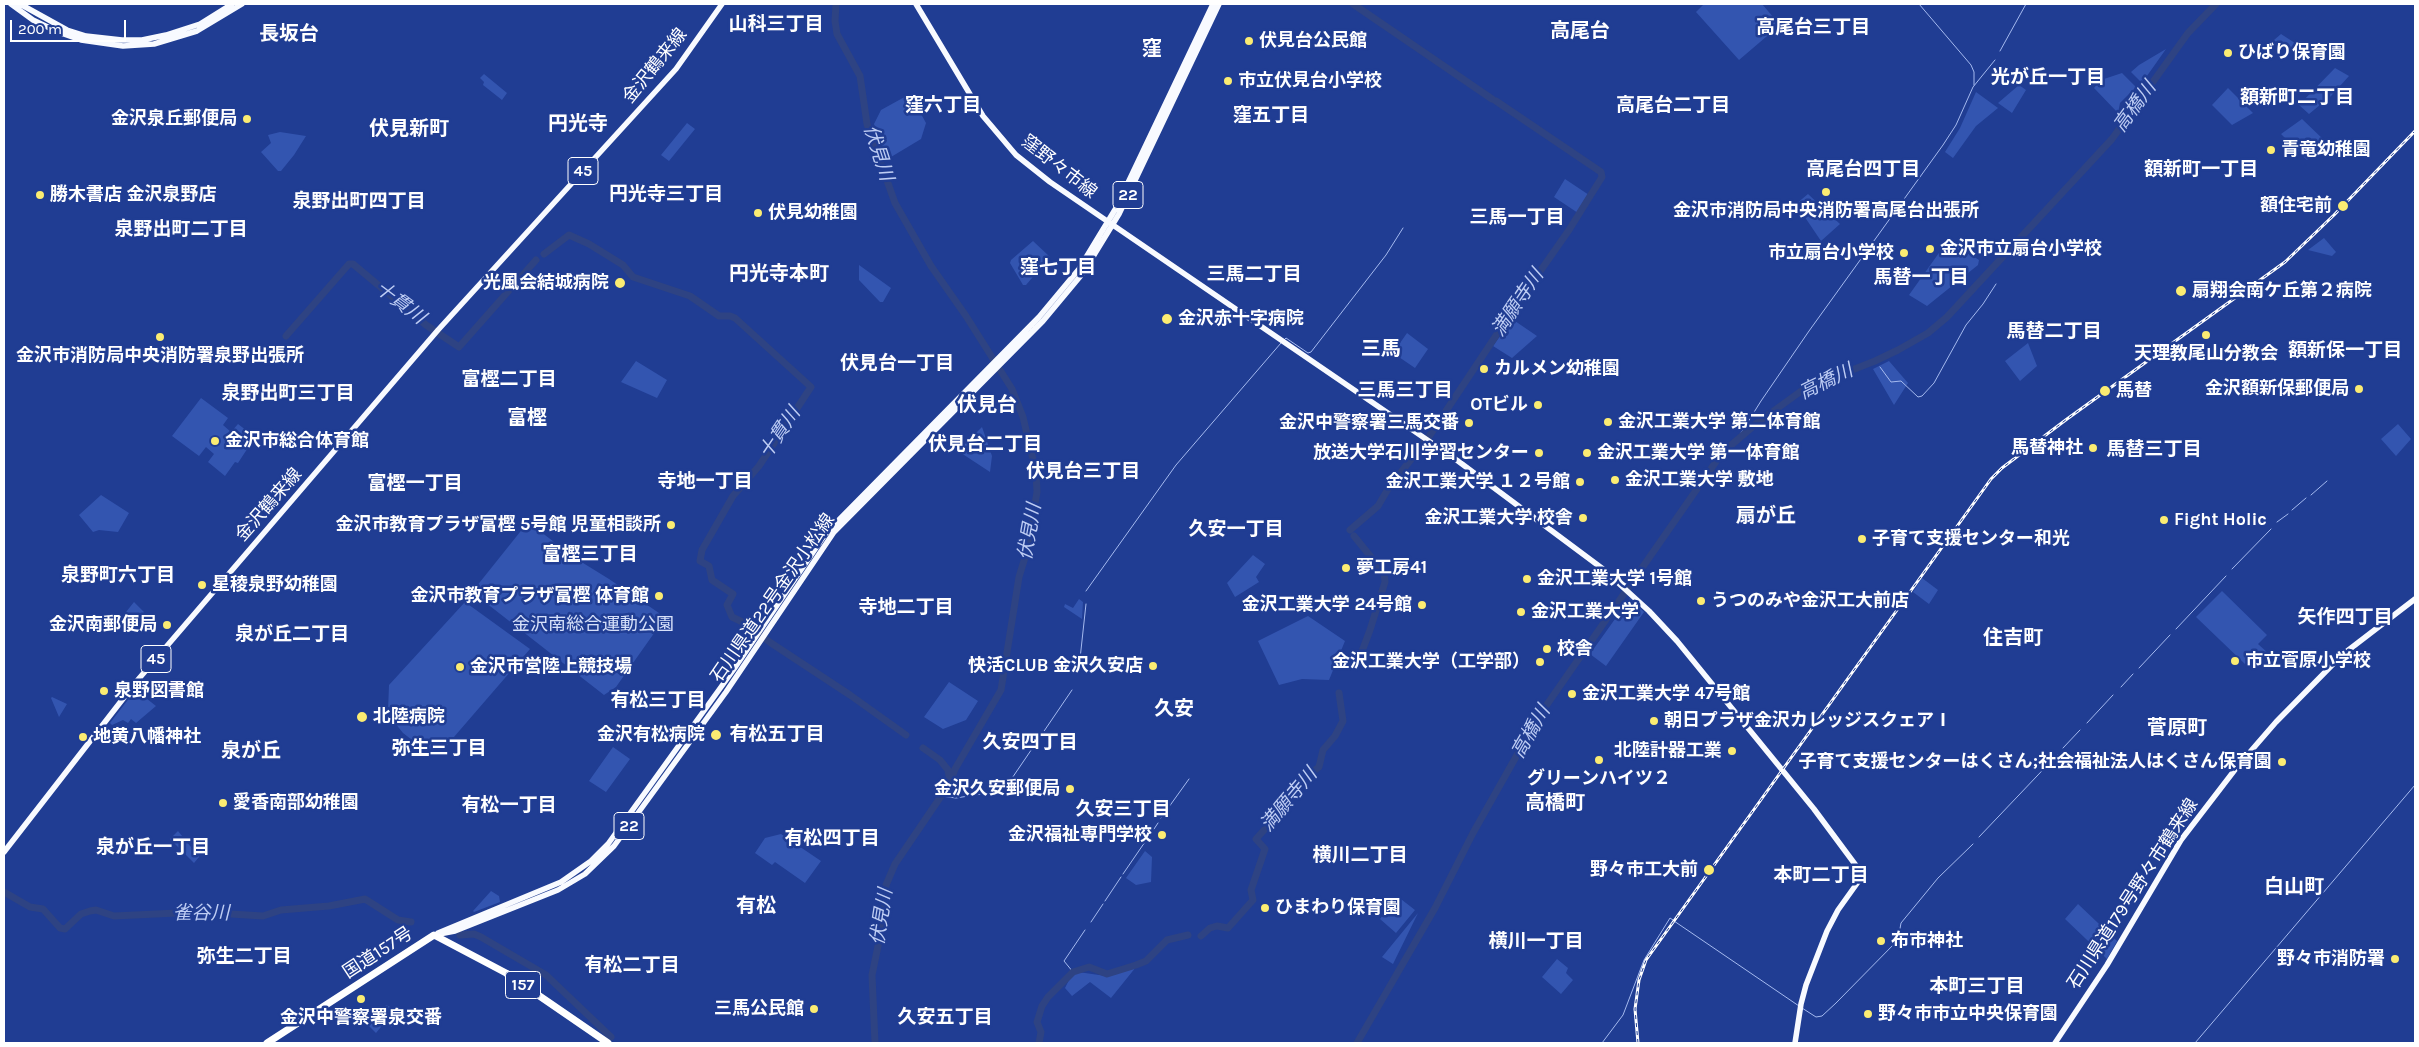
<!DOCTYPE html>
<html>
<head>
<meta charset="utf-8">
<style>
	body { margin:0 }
	#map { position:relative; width:2419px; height:1047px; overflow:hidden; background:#203d93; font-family:Karla,sans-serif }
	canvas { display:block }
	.frame { position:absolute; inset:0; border:5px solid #fff; pointer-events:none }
	.scale { position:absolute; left:10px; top:20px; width:116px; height:22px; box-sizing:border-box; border:2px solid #fff; border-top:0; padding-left:6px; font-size:15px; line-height:18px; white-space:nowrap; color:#fff; -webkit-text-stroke:4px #203d93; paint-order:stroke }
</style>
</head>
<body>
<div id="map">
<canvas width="2419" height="1047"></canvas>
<div class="frame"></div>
<div class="scale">200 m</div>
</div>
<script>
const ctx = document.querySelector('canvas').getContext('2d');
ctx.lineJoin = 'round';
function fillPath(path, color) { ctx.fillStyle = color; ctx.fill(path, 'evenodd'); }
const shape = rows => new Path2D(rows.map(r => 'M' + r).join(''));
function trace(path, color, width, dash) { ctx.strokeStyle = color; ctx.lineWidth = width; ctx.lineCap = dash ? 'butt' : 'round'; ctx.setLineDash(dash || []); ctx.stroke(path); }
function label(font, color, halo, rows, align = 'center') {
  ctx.font = font + ' Karla,"Noto Sans JP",sans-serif'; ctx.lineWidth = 5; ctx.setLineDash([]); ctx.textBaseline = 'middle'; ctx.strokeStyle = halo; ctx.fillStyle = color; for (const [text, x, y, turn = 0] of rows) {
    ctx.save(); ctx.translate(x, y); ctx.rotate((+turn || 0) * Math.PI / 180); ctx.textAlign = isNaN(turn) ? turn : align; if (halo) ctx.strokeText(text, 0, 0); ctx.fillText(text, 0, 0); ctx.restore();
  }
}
const green = shape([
	[1704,4,1762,4,1780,25,1739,60,1696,12],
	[2281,34,2298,45,2289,54,2274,40],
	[2166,49,2142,83,2131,72,2139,65],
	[2335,68,2349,76,2331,96,2309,114,2299,105],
	[2122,73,2136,87,2120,103,2118,113,2094,88,2101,80],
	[484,74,507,93,502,100,483,85,484,82,480,78],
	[2019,85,2026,90,2012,113,1998,103],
	[2228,88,2253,113,2232,125,2212,105],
	[1976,92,1998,108,1976,126,1953,158,1945,152,1960,128],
	[910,94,926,123,921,139,886,160,874,124,881,110],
	[2302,119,2325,141,2307,160,2281,134],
	[687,123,695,129,669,161,661,155],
	[280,132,306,136,294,155,281,171,278,171,261,152,271,143,268,135],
	[1565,179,1589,195,1578,213,1554,197],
	[1808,194,1840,224,1821,241,1796,204],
	[2324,238,2336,252,2332,256,2308,250],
	[1033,241,1050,257,1026,285,1023,285,1010,263,1011,260],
	[1946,243,1953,243,1979,260,1978,265,1927,306,1909,295],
	[859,265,891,288,883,302,880,302,859,280],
	[1512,319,1537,336,1512,358,1493,346],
	[1407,333,1428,349,1415,368,1393,353],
	[2028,343,2037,366,2020,381,2005,361],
	[636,361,667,380,657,398,621,382],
	[1889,361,1908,383,1894,405,1873,369],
	[201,398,228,418,223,425,231,432,238,424,255,437,238,463,235,462,225,476,208,462,214,454,206,447,199,456,172,436],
	[2398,424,2411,439,2396,456,2381,439],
	[982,427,992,456,990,472,958,451],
	[101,495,129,513,118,532,99,530,93,532,79,515],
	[528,522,575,558,609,579,659,613,662,622,616,687,604,695,472,592],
	[1253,555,1265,564,1256,577,1259,582,1235,597,1227,583],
	[1922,578,1938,590,1929,604,1913,592],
	[2222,591,2267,635,2258,644,2269,654,2260,661,2254,656,2245,664,2196,617],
	[1630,598,1644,612,1606,666,1590,654],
	[1079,599,1083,602,1082,619,1064,607,1065,604,1073,608],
	[134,602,144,612,136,626,122,617],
	[465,602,530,649,441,752,432,748,425,750,403,733,391,718,388,711,389,685],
	[1308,616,1345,641,1329,680,1302,679,1279,685,1258,641],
	[949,682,978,701,966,720,943,729,924,717],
	[137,691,156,706,136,723,131,719,128,723,123,720,112,725,110,723,134,692],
	[52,697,67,704,59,717,51,698],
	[613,747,630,759,606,792,589,781],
	[178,831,199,857,194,863,170,839],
	[781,834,821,861,805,883,775,862,772,865,755,853,765,838],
	[1145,851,1152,857,1151,882,1136,885,1126,878],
	[491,891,499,896,500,902,474,912,473,911],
	[1397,896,1415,910,1396,933,1380,919],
	[2078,904,2117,941,2107,959,2065,919],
	[1418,913,1393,964,1382,957],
	[1557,959,1568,968,1566,973,1573,980,1561,994,1542,977],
	[1136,967,1111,998,1090,982,1072,996,1065,988,1071,976,1078,972,1106,976],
	[386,1005,401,1012,392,1027,385,1022,376,1033,369,1026]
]);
const stream = shape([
	[1919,4,1971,65,1974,72,1974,85],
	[2000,51,2026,4],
	[1284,340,1286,338,1308,353,1311,352,1386,255,1403,228],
	[1880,367,1891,382,1901,381,1918,397,1922,396,1934,383,1966,325,1983,304,1996,284],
	[1736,441,1761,401,1809,331,1943,145,1956,125,1973,87,1995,60],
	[2311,495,2327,481],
	[2292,510,2306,498],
	[2277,522,2288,514],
	[2232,569,2271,529],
	[1086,591,1176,465,1281,343],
	[2176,629,2226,576],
	[1080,659,1086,604],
	[2139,668,2170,635],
	[2121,687,2133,674],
	[2087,723,2113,695],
	[2063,748,2080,730],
	[941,796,956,798,1000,791,1006,787,1072,690],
	[1161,818,1189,779],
	[1154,829,1158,823],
	[1979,837,2057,755],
	[1123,874,1147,839],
	[1105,901,1121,877],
	[1674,921,1799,1006],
	[1091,922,1103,904],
	[1073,972,1064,961,1085,930],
	[1802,1008,1816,1017,1822,1016,1836,1003,1898,940,1901,923,1938,878,1973,844],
	[1602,1043,1623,1015,1644,960,1670,918,1673,920],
	[2195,1043,2415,785]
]);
const river = shape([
	[836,4,835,21,837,34,860,76,867,124,895,203,931,266,966,316,1012,389,1023,417,1036,472,1037,492,1027,551,1019,577,1001,690,955,769,950,783,895,864,886,885,883,922,872,975,875,1043],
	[1353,4,1492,99],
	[544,254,569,235,589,244,623,265,633,277,690,296,719,316,730,316,735,318,811,387,759,466,733,496,702,550,700,561,709,566,712,580,733,594,727,605,732,617,753,627,755,631,771,643,850,695,906,735],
	[286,336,349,264,353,264,426,325,459,347,536,260],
	[1350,530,1378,506,1388,489,1430,435,1513,310,1569,230,1602,177,1601,172,1496,101],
	[1354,536,1384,573,1385,582,1370,630,1358,662],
	[923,748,940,760,948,770,950,783],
	[4,892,30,907,43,909,60,928,65,929,81,914,90,911,96,910,114,916,198,912,263,916,281,910,329,906,365,899,398,920,411,922],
	[460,935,474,934,481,937,546,975,611,1037],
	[1201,936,1210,928,1217,926,1228,928,1253,900,1251,890,1265,849,1256,839,1274,819,1302,780,1319,767,1323,750,1335,736,1343,721,1339,693],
	[1039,1043,1041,1032,1037,1022,1042,1006,1048,997,1073,972,1089,967,1107,974,1136,965,1146,961,1167,940,1188,935],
	[1357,1043,1435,908,1473,833,1539,716,1722,453,1757,423,1804,389,1875,361,1898,350,1928,333,1947,317,2112,139,2188,33,2216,4]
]);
const major = shape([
	[11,4,33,20,58,32,81,40,123,46,154,44,197,31,242,4],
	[20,4,67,30,86,36,122,40,142,40,166,35,200,24,232,4],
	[916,4,983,116,1016,155,1050,182,1458,461,1603,569,1649,611,1677,641,1814,809,1863,875,1838,910,1827,931,1806,985,1801,1004,1795,1043],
	[4,852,136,682,438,330,676,69,722,4],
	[438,933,561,882,591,861,608,844,734,669,826,533,1039,317,1079,269,1116,208,1213,4],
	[434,935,455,931,558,890,585,874,614,846,726,692,834,532,1043,321,1083,273,1119,214,1219,4],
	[2055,1043,2107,965,2181,840,2237,767,2276,722,2342,655,2415,599]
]);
const highway = shape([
	[267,1043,434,935,506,973,608,1043]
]);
const rail = shape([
	[1638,1043,1635,1009,1639,980,1646,960,1991,479,2002,468,2067,419,2285,262,2334,215,2415,131]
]);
const markers = [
	[1249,41,5,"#fbec72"],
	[2228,53,5,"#fbec72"],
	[1228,81,5,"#fbec72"],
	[247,119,5,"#fbec72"],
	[2271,150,5,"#fbec72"],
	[1826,192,5,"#fbec72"],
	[40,195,5,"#fbec72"],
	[2343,206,6,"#fbec72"],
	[758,213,5,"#fbec72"],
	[1930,249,5,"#fbec72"],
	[1904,253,5,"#fbec72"],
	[620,283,6,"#fbec72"],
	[2181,291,6,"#fbec72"],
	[1167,319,6,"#fbec72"],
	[2206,335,5,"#fbec72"],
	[160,337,5,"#fbec72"],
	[1484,369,5,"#fbec72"],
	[2359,389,5,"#fbec72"],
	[2105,391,6,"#fbec72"],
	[1538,405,5,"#fbec72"],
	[1608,422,5,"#fbec72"],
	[1469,423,5,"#fbec72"],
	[215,441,5,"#fbec72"],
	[2093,448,5,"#fbec72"],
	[1539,453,5,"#fbec72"],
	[1587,453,5,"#fbec72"],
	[1615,480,5,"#fbec72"],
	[1580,482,5,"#fbec72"],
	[1583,518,5,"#fbec72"],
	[2164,520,5,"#fbec72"],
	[671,525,5,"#fbec72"],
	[1862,539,5,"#fbec72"],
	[1346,568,5,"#fbec72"],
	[1527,579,5,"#fbec72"],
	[202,585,5,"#fbec72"],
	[659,596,5,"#fbec72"],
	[1701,601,5,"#fbec72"],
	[1422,605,5,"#fbec72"],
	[1521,612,5,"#fbec72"],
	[167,625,5,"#fbec72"],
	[1547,649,5,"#fbec72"],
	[2235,661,5,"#fbec72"],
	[1540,662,5,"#fbec72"],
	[1153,666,5,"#fbec72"],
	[460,667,5,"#fbec72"],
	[104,691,5,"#fbec72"],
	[1572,694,5,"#fbec72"],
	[362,717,6,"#fbec72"],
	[1654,721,5,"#fbec72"],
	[716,735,6,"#fbec72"],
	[83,737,5,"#fbec72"],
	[1732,751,5,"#fbec72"],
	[1599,760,5,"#fbec72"],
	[2282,762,5,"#fbec72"],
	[1070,789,5,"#fbec72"],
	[223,803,5,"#fbec72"],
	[1162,835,5,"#fbec72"],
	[1709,870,6,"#fbec72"],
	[1265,908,5,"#fbec72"],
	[1881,941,5,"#fbec72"],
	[2395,959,5,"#fbec72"],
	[361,999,5,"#fbec72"],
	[814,1009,5,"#fbec72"],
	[1868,1014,5,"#fbec72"]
];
const shields = [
	[583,171,30],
	[1128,195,30],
	[156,659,30],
	[629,826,30],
	[523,985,35]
];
const shieldNames = [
	["45",583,171],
	["22",1128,195],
	["45",156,659],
	["22",629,826],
	["157",523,985]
];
const poiNames = [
	["伏見台公民館",1259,41],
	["ひばり保育園",2238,53],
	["市立伏見台小学校",1238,81],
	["金沢泉丘郵便局",237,119,"right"],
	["青竜幼稚園",2281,150],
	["勝木書店 金沢泉野店",50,195],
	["額住宅前",2332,206,"right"],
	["金沢市消防局中央消防署高尾台出張所",1826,211,"center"],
	["伏見幼稚園",768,213],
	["金沢市立扇台小学校",1940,249],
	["市立扇台小学校",1894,253,"right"],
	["光風会結城病院",609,283,"right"],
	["扇翔会南ケ丘第２病院",2192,291],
	["金沢赤十字病院",1178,319],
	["天理教尾山分教会",2206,354,"center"],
	["金沢市消防局中央消防署泉野出張所",160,356,"center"],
	["カルメン幼稚園",1494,369],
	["金沢額新保郵便局",2349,389,"right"],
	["馬替",2116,391],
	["OTビル",1528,405,"right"],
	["金沢工業大学 第二体育館",1618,422],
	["金沢中警察署三馬交番",1459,423,"right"],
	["金沢市総合体育館",225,441],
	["馬替神社",2083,448,"right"],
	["放送大学石川学習センター",1529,453,"right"],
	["金沢工業大学 第一体育館",1597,453],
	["金沢工業大学 敷地",1625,480],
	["金沢工業大学 １２号館",1570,482,"right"],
	["金沢工業大学 校舎",1573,518,"right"],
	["Fight Holic",2174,520],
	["金沢市教育プラザ富樫 5号館 児童相談所",661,525,"right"],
	["子育て支援センター和光",1872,539],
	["夢工房41",1356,568],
	["金沢工業大学 1号館",1537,579],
	["星稜泉野幼稚園",212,585],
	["金沢市教育プラザ富樫 体育館",649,596,"right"],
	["うつのみや金沢工大前店",1711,601],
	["金沢工業大学 24号館",1412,605,"right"],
	["金沢工業大学",1531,612],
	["金沢南郵便局",157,625,"right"],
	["校舎",1557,649],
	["市立菅原小学校",2245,661],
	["金沢工業大学（工学部）",1530,662,"right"],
	["快活CLUB 金沢久安店",1143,666,"right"],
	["金沢市営陸上競技場",470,667],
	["泉野図書館",114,691],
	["金沢工業大学 47号館",1582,694],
	["北陸病院",373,717],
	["朝日プラザ金沢カレッジスクェアⅠ",1664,721],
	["金沢有松病院",705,735,"right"],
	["地黄八幡神社",93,737],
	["北陸計器工業",1722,751,"right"],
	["子育て支援センターはくさん;社会福祉法人はくさん保育園",2272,762,"right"],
	["グリーンハイツ２",1599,779,"center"],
	["金沢久安郵便局",1060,789,"right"],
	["愛香南部幼稚園",233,803],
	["金沢福祉専門学校",1152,835,"right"],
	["野々市工大前",1698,870,"right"],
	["ひまわり保育園",1275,908],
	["布市神社",1891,941],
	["野々市消防署",2385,959,"right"],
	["三馬公民館",804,1009,"right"],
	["野々市市立中央保育園",1878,1014],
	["金沢中警察署泉交番",361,1018,"center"]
];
const streetNames = [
	["金沢鶴来線",655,66,-51],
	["窪野々市線",1059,167,38],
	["金沢鶴来線",269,505,-49],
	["石川県道22号金沢小松線",773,598,-55],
	["石川県道179号野々市鶴来線",2133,894,-57],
	["国道157号",378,953,-33]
];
const parkNames = [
	["金沢南総合運動公園",593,625]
];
const neighbourhoodNames = [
	["山科三丁目",776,25],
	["高尾台三丁目",1813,28],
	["光が丘一丁目",2048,78],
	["額新町二丁目",2297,98],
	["窪六丁目",943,106],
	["高尾台二丁目",1673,106],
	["窪五丁目",1271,116],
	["高尾台四丁目",1863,170],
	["額新町一丁目",2201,170],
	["円光寺三丁目",666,195],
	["泉野出町四丁目",359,202],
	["三馬一丁目",1517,218],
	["泉野出町二丁目",181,230],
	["窪七丁目",1058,268],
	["三馬二丁目",1254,275],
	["馬替一丁目",1921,278],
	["馬替二丁目",2054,332],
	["額新保一丁目",2345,351],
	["伏見台一丁目",897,364],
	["富樫二丁目",509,380],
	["三馬三丁目",1405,391],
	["泉野出町三丁目",288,394],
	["伏見台二丁目",985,445],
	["馬替三丁目",2154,450],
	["伏見台三丁目",1083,472],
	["寺地一丁目",705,482],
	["富樫一丁目",415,484],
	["久安一丁目",1236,530],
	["富樫三丁目",590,555],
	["泉野町六丁目",118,576],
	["寺地二丁目",906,608],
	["矢作四丁目",2345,618],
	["泉が丘二丁目",292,635],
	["有松三丁目",658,701],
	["有松五丁目",777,735],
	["久安四丁目",1030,743],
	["弥生三丁目",439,749],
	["有松一丁目",509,806],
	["久安三丁目",1123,810],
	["有松四丁目",832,839],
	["泉が丘一丁目",153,848],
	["横川二丁目",1360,856],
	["本町二丁目",1821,876],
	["横川一丁目",1536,942],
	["弥生二丁目",244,957],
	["有松二丁目",632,966],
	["本町三丁目",1977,987],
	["久安五丁目",945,1018]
];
const waterNames = [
	["高橋川",2135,107,-54],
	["伏見川",878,153,72],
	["十貫川",400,303,37],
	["満願寺川",1518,303,-56],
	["高橋川",1826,382,-26],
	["十貫川",780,433,-56],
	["伏見川",1030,532,-80],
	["高橋川",1531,732,-60],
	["満願寺川",1289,800,-50],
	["雀谷川",201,914],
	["伏見川",882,917,-81]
];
const quarterNames = [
	["高尾台",1580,31],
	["長坂台",289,34],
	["窪",1152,49],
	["円光寺",578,124],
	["伏見新町",409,129],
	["円光寺本町",779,274],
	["三馬",1381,349],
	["伏見台",987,405],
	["富樫",527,418],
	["扇が丘",1766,516],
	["住吉町",2013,638],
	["久安",1174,709],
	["菅原町",2177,728],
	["泉が丘",251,751],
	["高橋町",1555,803],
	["白山町",2294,887],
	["有松",756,906]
];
fillPath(green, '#3355b0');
trace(stream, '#a5baef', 1);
trace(river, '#2e4383', 7);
trace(major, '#f8faff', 5.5);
trace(highway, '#fff', 7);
trace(rail, '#fff', 3);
trace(rail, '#203d93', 1, [4]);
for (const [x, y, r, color] of markers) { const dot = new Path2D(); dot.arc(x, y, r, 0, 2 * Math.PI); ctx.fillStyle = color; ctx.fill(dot); trace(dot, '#203d93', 2); }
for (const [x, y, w] of shields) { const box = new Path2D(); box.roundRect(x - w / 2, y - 13.5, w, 27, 4); ctx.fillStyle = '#203d93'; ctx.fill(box); trace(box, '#fff', 1); }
label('bold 16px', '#fff', null, shieldNames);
label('bold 18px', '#fff', '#203d93', poiNames, 'left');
label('18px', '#fff', '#203d93', streetNames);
label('18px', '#d7e1fa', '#203d93', parkNames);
label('bold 19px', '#fff', '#203d93', neighbourhoodNames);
label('italic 19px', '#becdf4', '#203d93', waterNames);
label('bold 20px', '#fff', '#203d93', quarterNames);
</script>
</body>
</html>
